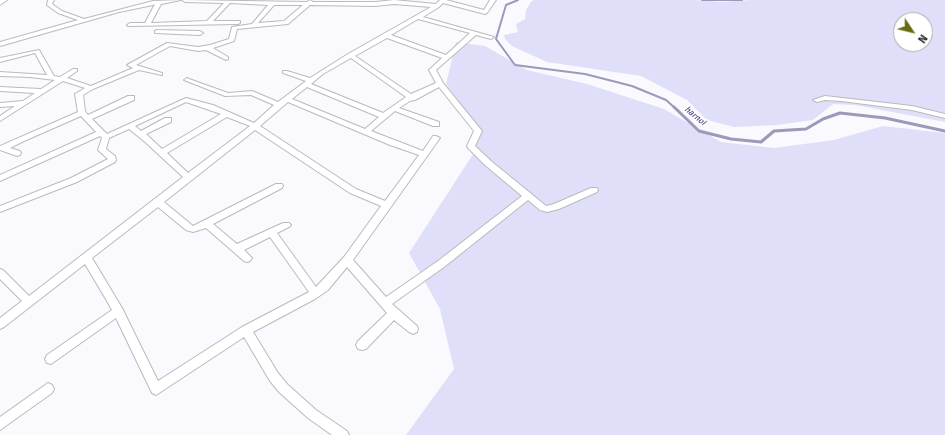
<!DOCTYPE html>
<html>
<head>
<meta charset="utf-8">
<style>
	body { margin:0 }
	#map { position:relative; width:945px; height:435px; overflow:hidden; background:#f9f9fe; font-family:Signika,sans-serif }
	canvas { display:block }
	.north { position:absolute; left:893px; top:12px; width:40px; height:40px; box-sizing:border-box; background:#fff; border:1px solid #a9a9aa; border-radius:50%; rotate:125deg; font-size:11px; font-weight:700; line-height:16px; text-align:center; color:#29292a }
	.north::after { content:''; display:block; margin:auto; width:14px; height:18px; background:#676c0e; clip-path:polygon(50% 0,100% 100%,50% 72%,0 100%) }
</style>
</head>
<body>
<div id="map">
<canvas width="945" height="435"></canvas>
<div class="north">N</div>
</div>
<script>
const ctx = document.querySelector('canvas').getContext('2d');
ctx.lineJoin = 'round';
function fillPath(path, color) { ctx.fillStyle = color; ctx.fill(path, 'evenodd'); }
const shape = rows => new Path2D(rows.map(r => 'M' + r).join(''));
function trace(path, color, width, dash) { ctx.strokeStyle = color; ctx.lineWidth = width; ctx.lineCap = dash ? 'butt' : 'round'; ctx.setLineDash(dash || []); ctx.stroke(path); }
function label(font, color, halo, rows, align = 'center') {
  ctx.font = font + ' Signika,sans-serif'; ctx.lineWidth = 3.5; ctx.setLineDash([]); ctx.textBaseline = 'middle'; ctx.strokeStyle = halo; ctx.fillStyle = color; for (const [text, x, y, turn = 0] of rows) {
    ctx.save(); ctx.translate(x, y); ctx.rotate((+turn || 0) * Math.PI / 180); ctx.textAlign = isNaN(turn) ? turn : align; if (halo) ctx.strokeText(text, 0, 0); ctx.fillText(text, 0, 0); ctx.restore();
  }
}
const green = shape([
	[534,0,695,0,722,2,751,0,945,0,945,122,855,105,833,104,813,120,777,125,734,127,707,120,687,100,641,76,547,62,512,46,505,39,504,35,518,32,516,24,525,19,526,10,531,2],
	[901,20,925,20,925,44,901,44],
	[456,42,485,46,527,70,587,84,664,109,721,142,774,148,834,140,883,126,945,133,945,435,406,435,454,369,440,309,409,253,475,151,473,120,446,84]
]);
const streamFar1 = shape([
	[518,0,506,5,496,39,515,65,585,74,632,86,666,100,675,108],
	[702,0,742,0]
]);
const stream = shape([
	[674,107,699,131,731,139,761,142,774,131,806,129,823,119,840,113,885,118,945,131]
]);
const street = shape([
	[0,0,7,0,0,5,0,0],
	[48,0,54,0,52,4,62,11,84,19,153,1,181,0,161,4,151,23,207,21,224,3,185,2,182,0,307,2,310,0,313,2,375,2,394,0,436,4,440,0,446,0,484,10,490,0,496,0,487,13,485,14,443,3,439,7,423,17,494,37,491,39,476,35,436,70,443,83,482,131,475,146,491,161,546,206,554,204,591,188,597,188,598,190,597,192,559,209,547,212,540,210,528,200,444,267,392,304,417,326,418,329,417,332,413,334,409,332,394,320,366,349,362,350,358,349,356,345,358,341,387,313,347,267,328,290,315,299,253,332,278,373,287,384,316,410,347,431,349,435,332,435,308,418,279,392,270,381,244,337,156,395,152,393,116,318,51,364,47,363,45,359,47,355,112,310,107,301,85,264,4,327,0,329,0,318,22,301,0,279,0,269,3,270,29,296,183,177,144,141,129,129,109,138,106,149,115,156,116,160,115,162,77,182,0,212,0,206,71,178,108,159,98,150,102,138,100,136,0,181,0,175,96,132,81,116,24,141,10,148,20,151,21,153,20,155,17,156,0,150,0,146,78,112,75,94,85,88,63,81,0,121,0,116,15,106,0,107,0,103,23,101,35,93,0,91,0,87,41,89,55,80,30,77,0,76,0,72,47,75,35,53,0,62,0,58,39,50,54,76,60,77,73,69,77,69,77,71,67,78,91,86,133,68,127,65,167,43,198,47,210,45,229,39,232,27,252,24,268,5,230,3,213,21,240,21,240,23,238,24,128,26,127,25,130,23,145,23,155,4,153,5,119,12,0,46,0,42,78,20,58,13,47,5,48,0],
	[394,4,431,7,348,54,310,78,287,71,283,71,283,73,306,81,278,102,252,91,228,93,189,79,187,78,184,80,225,96,251,95,274,105,254,123,213,105,186,98,107,134,92,119,134,100,134,96,128,96,88,115,85,111,83,95,93,89,139,70,162,75,162,73,136,65,170,46,198,51,206,50,226,60,228,59,228,57,213,48,234,41,237,29,288,24,310,5,375,6,394,4],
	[274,5,303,5,284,21,258,23,274,5],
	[418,19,470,33,446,55,391,35,418,19],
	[387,38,442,58,429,70,436,83,411,94,355,56,387,38],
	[351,58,406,97,383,113,311,84,323,74,351,58],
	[307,87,379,117,365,129,292,99,307,87],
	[439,87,474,131,467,146,468,148,485,165,522,196,438,261,386,297,353,260,440,138,436,136,433,136,423,151,371,131,395,111,433,126,439,126,439,122,399,108,410,101,415,100,439,87],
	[186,102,221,114,162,149,146,134,171,122,171,118,165,118,141,131,135,126,186,102],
	[288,102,390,145,419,155,385,201,356,189,260,126,288,102],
	[227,117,250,126,188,173,167,153,227,117],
	[255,130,350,193,381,206,344,257,316,287,277,233,289,227,291,225,289,223,283,223,237,244,213,224,282,188,283,186,282,184,276,184,193,226,164,202,255,130],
	[158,207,186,230,193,232,206,228,244,261,247,262,250,261,252,258,244,250,270,237,309,292,242,327,158,381,122,308,92,258,158,207],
	[157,30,200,31,203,33,200,35,155,33,155,31,157,30],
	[825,96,912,106,945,114,945,118,912,110,841,101,825,100,817,102,813,100,825,96],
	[48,383,52,385,54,389,52,393,0,430,0,417,48,383]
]);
const farWaternames = [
	["harnoi",695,116,39]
];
fillPath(green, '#e0dffa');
trace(streamFar1, '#9b9aba', 2);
trace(stream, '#9b9aba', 3);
trace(street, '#b9b9be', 2);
fillPath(street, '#fff');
label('italic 9px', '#4d4587', '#fff', farWaternames);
</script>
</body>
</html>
